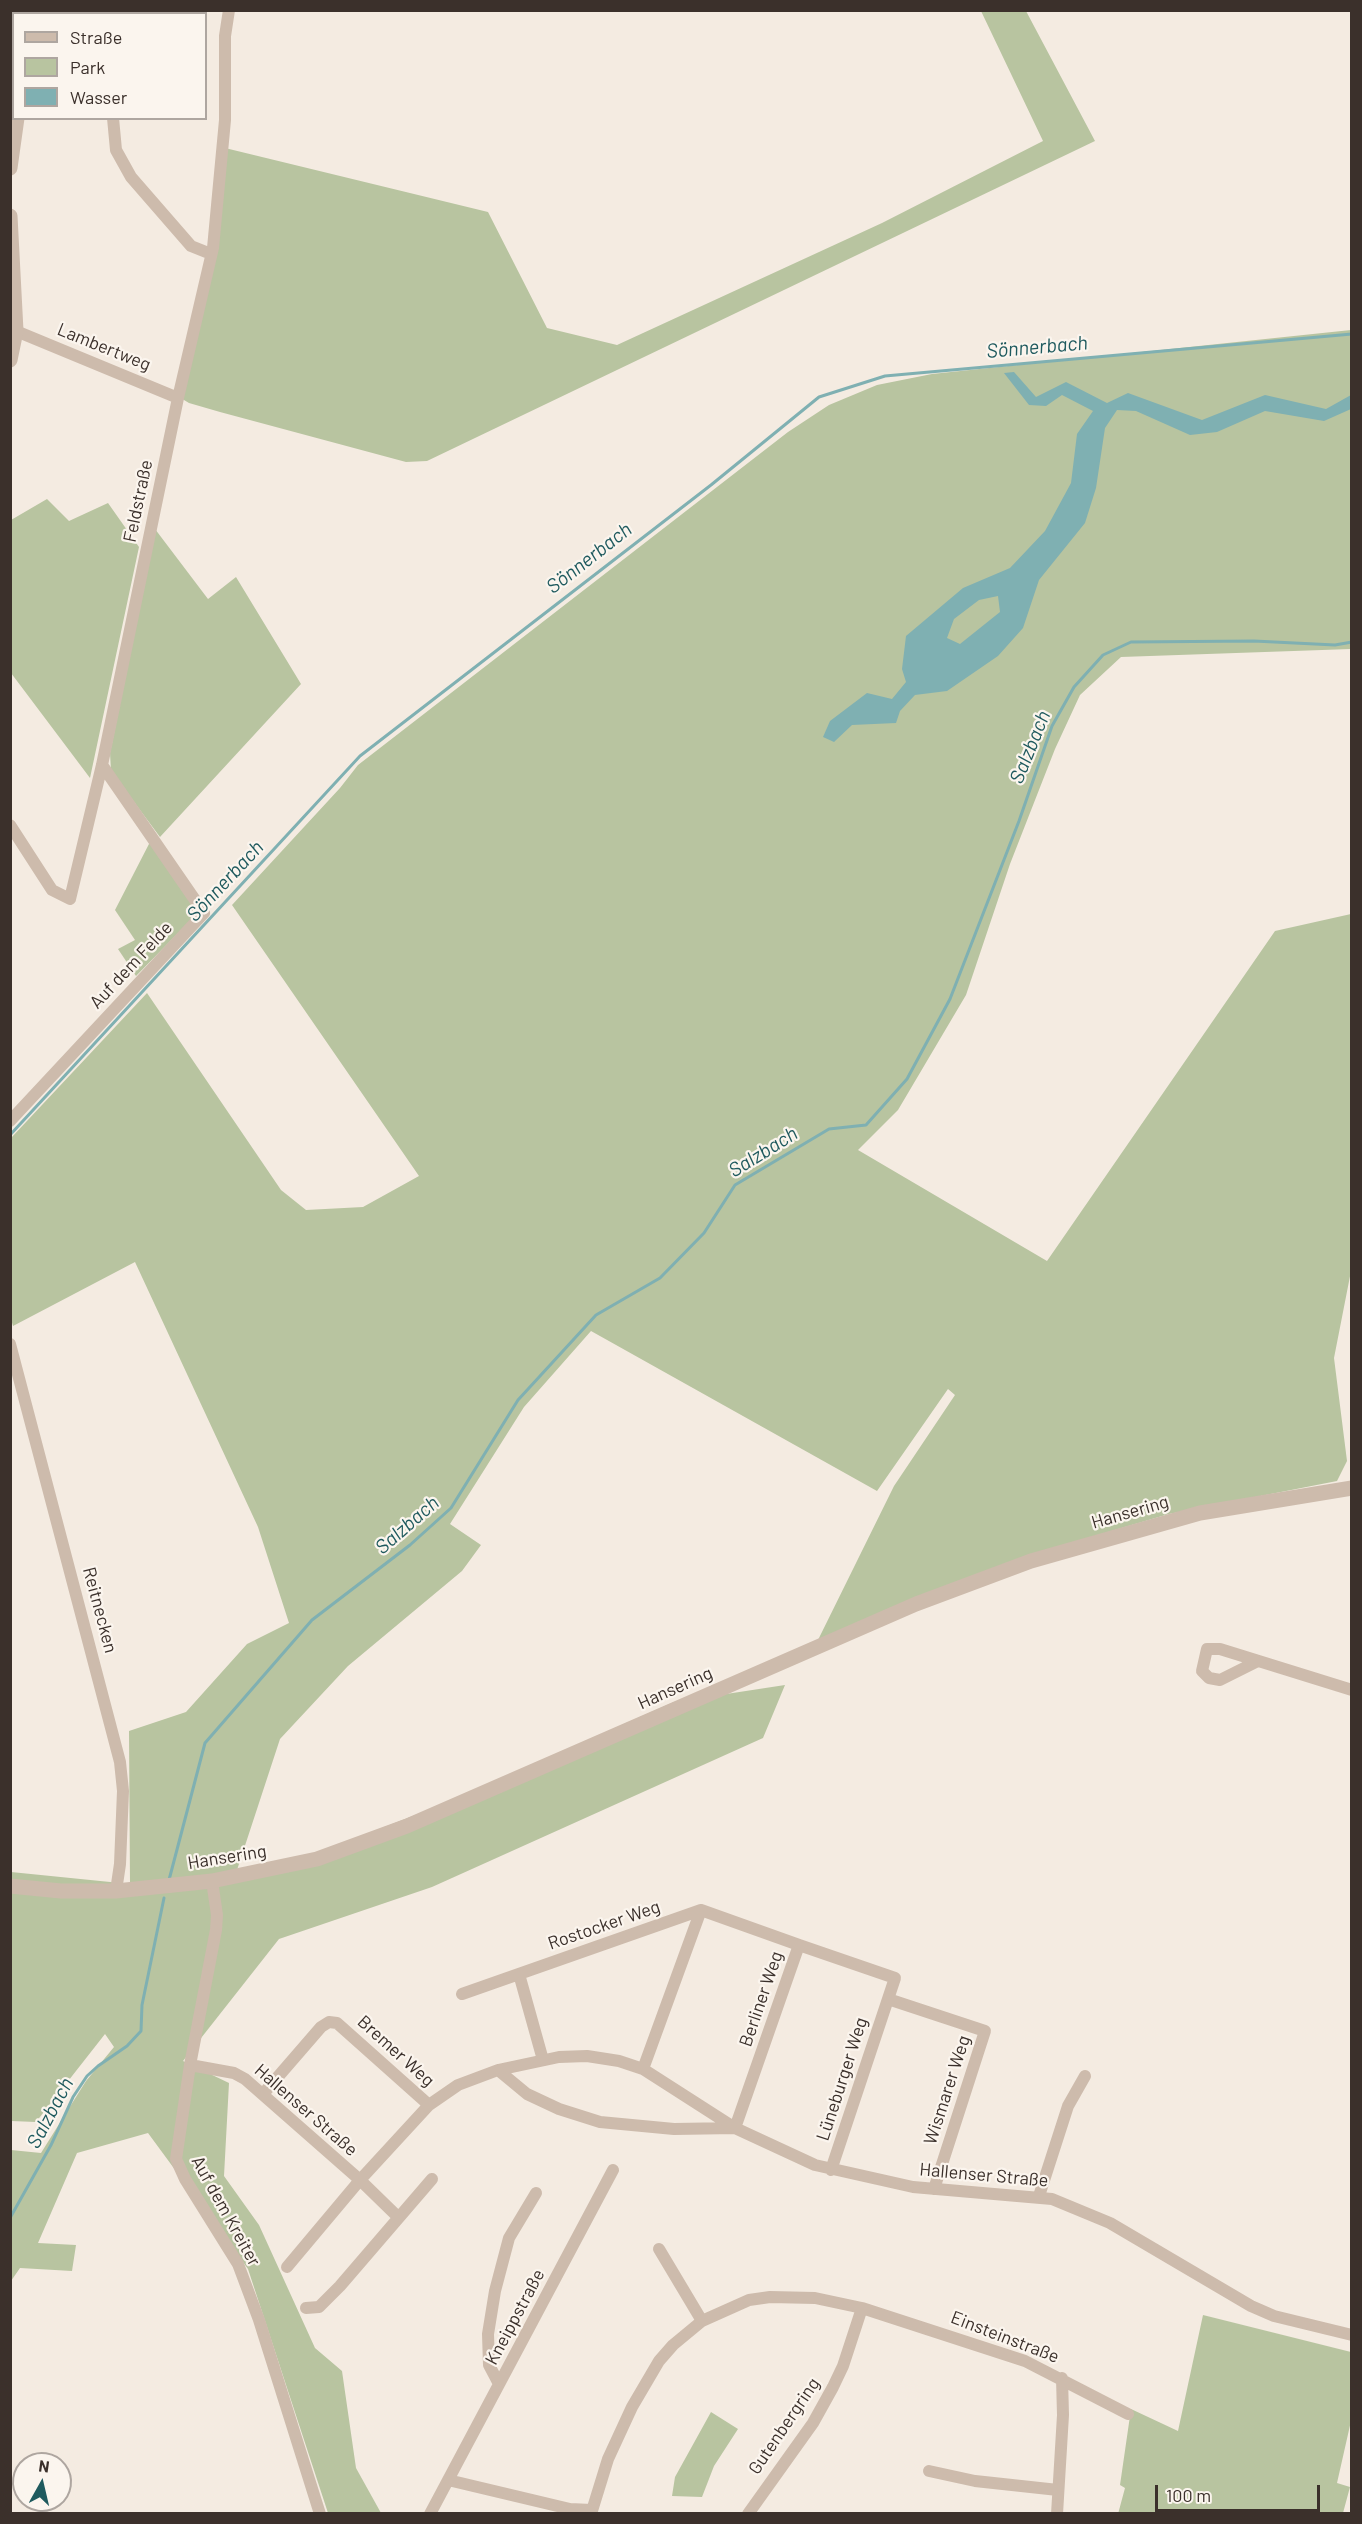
<!DOCTYPE html>
<html>
<head>
<meta charset="utf-8">
<style>
	body { margin:0 }
	#map { position:relative; width:1362px; height:2524px; overflow:hidden; background:#f4ebe1; font-family:Barlow,sans-serif }
	canvas { display:block }
	.frame { position:absolute; inset:0; border:12px solid #3b302b; pointer-events:none }
	.legend { position:absolute; left:12px; top:12px; width:195px; height:108px; box-sizing:border-box; background:#fbf5ee; border:2px solid #aea6a0; margin:0; padding:8px 10px; list-style:none; font-size:18px; color:#3b302b }
	.legend li { display:flex; align-items:center; gap:12px; height:30px }
	.legend b { width:30px; border:2px solid #aea6a0 }
	.north { position:absolute; left:12px; top:2452px; width:60px; height:60px; box-sizing:border-box; background:#fbf5ee; border:2px solid #aea6a0; border-radius:50%; rotate:8deg; font-size:16px; font-weight:700; line-height:24px; text-align:center; color:#3b302b }
	.north::after { content:''; display:block; margin:auto; width:21px; height:27px; background:#1f5a5e; clip-path:polygon(50% 0,100% 100%,50% 72%,0 100%) }
	.scale { position:absolute; left:1155px; top:2485px; width:165px; height:27px; box-sizing:border-box; border:3px solid #3b302b; border-top:0; padding-left:8px; font-size:18px; line-height:21px; white-space:nowrap; color:#3b302b; -webkit-text-stroke:4px #fbf5ee; paint-order:stroke }
</style>
</head>
<body>
<div id="map">
<canvas width="1362" height="2524"></canvas>
<div class="frame"></div>
<ul class="legend">
<li><b style="height:8px;background:#cdbbac"></b>Straße</li>
<li><b style="height:16px;background:#b8c4a0"></b>Park</li>
<li><b style="height:16px;background:#7fb0b2"></b>Wasser</li>
</ul>
<div class="north">N</div>
<div class="scale">100 m</div>
</div>
<script>
const ctx = document.querySelector('canvas').getContext('2d');
ctx.lineJoin = 'round';
function fillPath(path, color) { ctx.fillStyle = color; ctx.fill(path, 'evenodd'); }
const shape = rows => new Path2D(rows.map(r => 'M' + r).join(''));
function trace(path, color, width, dash) { ctx.strokeStyle = color; ctx.lineWidth = width; ctx.lineCap = dash ? 'butt' : 'round'; ctx.setLineDash(dash || []); ctx.stroke(path); }
function label(font, color, halo, rows, align = 'center') {
  ctx.font = font + ' Barlow,sans-serif'; ctx.lineWidth = 4.5; ctx.setLineDash([]); ctx.textBaseline = 'middle'; ctx.strokeStyle = halo; ctx.fillStyle = color; for (const [text, x, y, turn = 0] of rows) {
    ctx.save(); ctx.translate(x, y); ctx.rotate((+turn || 0) * Math.PI / 180); ctx.textAlign = isNaN(turn) ? turn : align; if (halo) ctx.strokeText(text, 0, 0); ctx.fillText(text, 0, 0); ctx.restore();
  }
}
const green = shape([
	[981,11,1026,11,1095,141,427,461,406,462,220,412,189,403,179,397,199,323,225,148,488,212,547,328,617,345,882,223,1043,141],
	[1351,330,1351,649,1121,657,1080,695,1055,749,1010,864,966,995,898,1110,858,1150,1047,1261,1275,931,1351,914,1352,1266,1334,1358,1347,1461,1337,1481,1169,1514,1027,1556,818,1640,894,1486,955,1395,948,1389,877,1491,591,1331,524,1407,450,1524,481,1545,462,1571,348,1666,280,1739,237,1870,315,1854,436,1807,674,1702,785,1685,763,1738,432,1887,279,1939,183,2061,229,2083,224,2176,259,2225,315,2348,342,2371,356,2468,381,2513,328,2513,248,2269,148,2133,77,2153,38,2243,76,2245,72,2271,20,2268,11,2281,11,2150,41,2153,86,2081,114,2047,105,2034,36,2122,11,2121,11,1872,130,1884,129,1731,186,1712,247,1644,289,1623,258,1527,135,1262,13,1326,10,1316,11,1138,147,993,281,1190,306,1210,363,1207,419,1176,232,905,340,788,358,765,788,432,829,405,877,385,932,374],
	[47,499,69,521,108,503,139,547,90,778,11,673,11,520],
	[155,529,208,599,236,577,301,684,160,837,111,771,110,753],
	[150,842,194,903,192,919,136,976,118,949,135,940,115,910],
	[1203,2315,1351,2352,1351,2421,1337,2483,1350,2487,1343,2513,1118,2514,1125,2488,1120,2485,1131,2409,1178,2431],
	[711,2412,738,2429,714,2466,702,2497,672,2496,675,2477]
]);
const water = shape([
	[1014,372,1036,397,1066,382,1107,403,1128,393,1202,420,1265,395,1326,409,1351,395,1351,409,1324,421,1265,411,1217,432,1190,435,1136,411,1117,410,1105,428,1096,488,1085,523,1039,580,1023,628,998,656,947,691,915,695,900,711,896,723,852,725,834,742,823,737,830,721,867,693,892,699,906,682,902,669,906,636,963,588,1010,568,1045,531,1071,483,1077,434,1093,411,1062,395,1046,406,1029,405,1004,373],
	[998,596,1000,612,960,644,947,638,954,619,979,600]
]);
const stream = shape([
	[10,1135,360,756,711,485,819,397,885,376,1352,334],
	[169,1880,205,1743,312,1620,410,1545,451,1508,518,1400,596,1315,660,1278,704,1233,735,1185,829,1129,866,1125,907,1079,950,999,1019,821,1052,726,1074,687,1103,655,1131,642,1254,641,1335,645,1352,642],
	[10,2218,51,2145,73,2097,87,2076,98,2066,127,2046,141,2031,142,2005,164,1898]
]);
const minor = shape([
	[113,118,116,150,131,177,191,246,211,254],
	[16,331,178,398],
	[10,825,52,890,70,899,102,765,178,398,213,248,225,120,225,36,229,10],
	[10,1121,204,913,102,765],
	[10,1344,120,1762,123,1791,120,1864,116,1891],
	[1258,1661,1220,1680,1209,1678,1202,1671,1207,1649,1220,1649,1352,1690],
	[212,1881,217,1915,216,1930,190,2065,176,2159,185,2179,238,2264,259,2320,320,2514],
	[799,1945,895,1978,831,2170],
	[519,1974,543,2060],
	[462,1994,701,1910],
	[888,1999,985,2031,934,2189],
	[190,2065,234,2073,245,2079,360,2180,429,2105,458,2085,498,2070,559,2057,587,2056,619,2061,643,2069,735,2128,815,2165,913,2187,1052,2199,1110,2223,1251,2306,1274,2316,1352,2335],
	[643,2069,701,1910],
	[498,2070,527,2094,559,2109,600,2122,674,2129,735,2128,799,1945,701,1910],
	[263,2094,321,2027,329,2022,337,2023,429,2105],
	[1039,2196,1068,2106,1085,2076],
	[659,2249,702,2321],
	[287,2267,360,2180,398,2217],
	[306,2308,319,2307,340,2286,432,2179],
	[862,2308,1025,2361,1128,2414],
	[499,2384,489,2365,488,2334,495,2291,509,2238,536,2193],
	[929,2471,975,2481,1058,2490],
	[448,2480,570,2509,591,2510],
	[430,2514,613,2170],
	[591,2514,608,2459,632,2407,659,2361,673,2345,702,2321,749,2300,770,2297,815,2298,862,2308,843,2366,833,2387,813,2423,748,2514],
	[1057,2514,1063,2415,1062,2378]
]);
const tertiary = shape([
	[51,14,52,10],
	[10,168,17,118],
	[10,216,16,331,10,360],
	[10,1886,61,1891,116,1891,212,1881,317,1859,407,1826,916,1604,1031,1561,1200,1513,1352,1488]
]);
const streetNames = [
	["Lambertweg",104,347,22],
	["Feldstraße",138,501,-78],
	["Auf dem Felde",131,965,-47],
	["Hansering",1130,1512,-16],
	["Reitnecken",100,1610,75],
	["Hansering",675,1688,-24],
	["Hansering",227,1857,-9],
	["Rostocker Weg",604,1925,-19],
	["Berliner Weg",761,1999,-71],
	["Bremer Weg",396,2051,42],
	["Lüneburger Weg",842,2079,-72],
	["Wismarer Weg",947,2090,-72],
	["Hallenser Straße",306,2110,41],
	["Hallenser Straße",984,2175,5],
	["Auf dem Kreiter",226,2211,61],
	["Kneippstraße",515,2317,-62],
	["Einsteinstraße",1005,2337,21],
	["Gutenbergring",784,2426,-56]
];
const waterNames = [
	["Sönnerbach",1037,347,-5],
	["Sönnerbach",589,558,-38],
	["Salzbach",1030,747,-68],
	["Sönnerbach",225,881,-47],
	["Salzbach",763,1152,-32],
	["Salzbach",407,1525,-41],
	["Salzbach",50,2113,-62]
];
fillPath(green, '#b8c4a0');
fillPath(water, '#7fb0b2');
trace(stream, '#7fb0b2', 3);
trace(minor, '#cdbbac', 12);
trace(tertiary, '#cdbbac', 15);
label('18px', '#3b302b', '#fbf5ee', streetNames);
label('italic 20px', '#1f5a5e', '#fbf5ee', waterNames);
</script>
</body>
</html>
